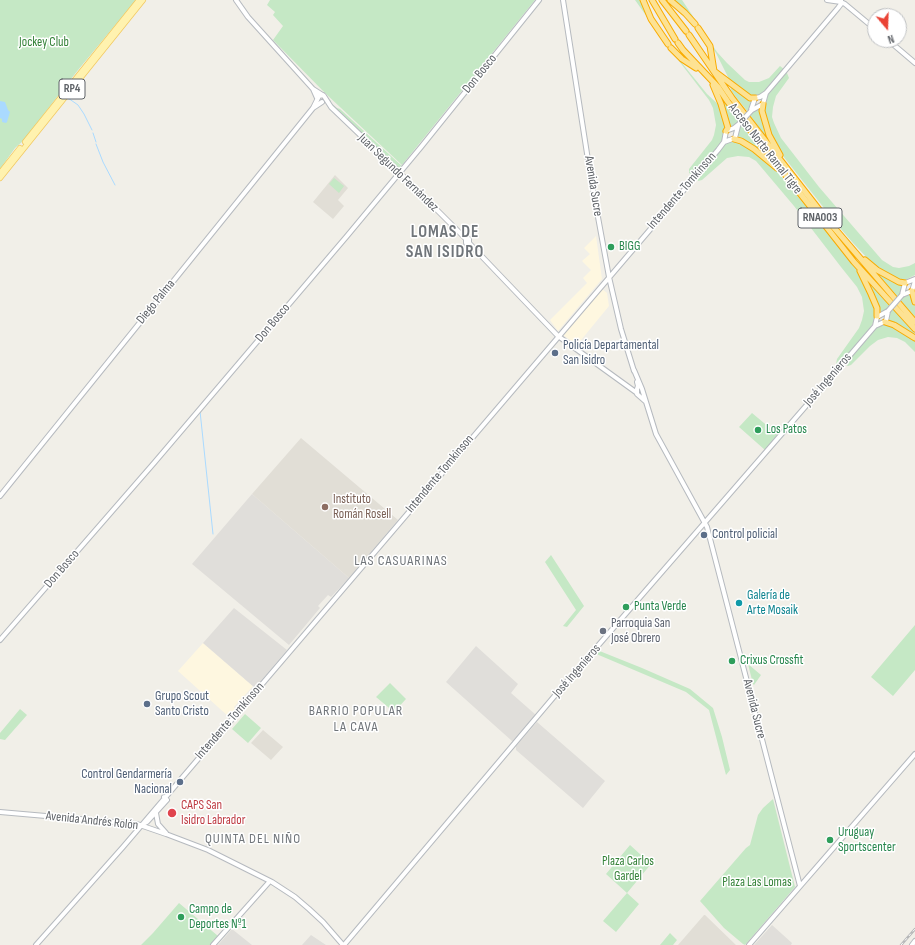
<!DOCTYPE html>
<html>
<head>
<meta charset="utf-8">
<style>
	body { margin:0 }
	#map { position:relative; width:915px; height:945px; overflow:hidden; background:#f1efe8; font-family:"Sofia Sans Condensed",sans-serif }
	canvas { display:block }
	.north { position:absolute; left:867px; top:8px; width:40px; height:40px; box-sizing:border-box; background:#fff; border:1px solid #bfc1c3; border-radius:50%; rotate:161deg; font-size:11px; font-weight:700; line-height:16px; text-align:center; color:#5f6368 }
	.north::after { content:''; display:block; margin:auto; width:14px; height:18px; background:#ea4335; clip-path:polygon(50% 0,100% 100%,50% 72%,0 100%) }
</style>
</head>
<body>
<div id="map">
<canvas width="915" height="945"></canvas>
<div class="north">N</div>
</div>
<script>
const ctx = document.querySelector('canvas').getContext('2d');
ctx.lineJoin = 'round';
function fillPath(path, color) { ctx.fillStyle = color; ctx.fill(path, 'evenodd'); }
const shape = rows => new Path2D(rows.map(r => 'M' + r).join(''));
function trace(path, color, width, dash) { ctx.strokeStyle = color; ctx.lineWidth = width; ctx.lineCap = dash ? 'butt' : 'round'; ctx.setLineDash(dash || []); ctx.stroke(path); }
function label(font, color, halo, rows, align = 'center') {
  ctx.font = font + ' "Sofia Sans Condensed",sans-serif'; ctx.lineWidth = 3; ctx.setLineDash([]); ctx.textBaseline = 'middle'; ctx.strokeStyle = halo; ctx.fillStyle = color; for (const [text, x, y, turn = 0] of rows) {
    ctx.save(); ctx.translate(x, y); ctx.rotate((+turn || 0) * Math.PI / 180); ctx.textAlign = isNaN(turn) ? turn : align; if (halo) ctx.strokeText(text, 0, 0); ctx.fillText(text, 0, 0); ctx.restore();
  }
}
const commercial = shape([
	[596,236,602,279,558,331,550,320,587,283,583,278,591,270,582,261,590,254,584,248],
	[601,288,607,293,609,306,577,345,563,335],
	[203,643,253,686,234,707,235,710,229,717,178,671]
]);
const industrial = shape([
	[252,494,349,578,331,597,328,595,318,606,320,608,289,645,192,564],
	[234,608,287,650,255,688,203,643],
	[476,646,518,684,511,693,536,715,515,741,512,741,446,682],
	[537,722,605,781,583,808,516,750,516,746],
	[772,925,792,943,791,945,754,945],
	[232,929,252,945,218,945],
	[311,935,326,945,302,945]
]);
const education = shape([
	[335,175,348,188,338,200,344,206,333,219,313,202],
	[301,438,398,520,349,578,252,494],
	[263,730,283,747,271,760,251,743],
	[704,915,705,915,736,945,678,945]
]);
const green = shape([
	[0,0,136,0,78,70,23,141,15,148,0,169],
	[270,0,535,0,402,165,325,93,273,40,283,26,273,15,275,12,267,5],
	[635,0,642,0,663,38,673,52,707,94,720,106,726,127,723,142,693,175,689,173,689,169,712,140,714,135,716,125,713,108,709,100,669,48],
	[671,0,682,0,717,52,727,63,745,80,749,82,759,82,769,78,780,66,785,70,762,95,752,97,729,79,716,53,693,20],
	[785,73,787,73,789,78,776,96,773,107,772,117,774,123,781,138,819,187,882,260,893,267,899,268,909,266,915,263,915,275,905,280,899,279,888,275,871,262,853,243,835,222,776,147,771,134,764,112,768,95],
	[729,84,752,100,750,108,747,111,732,92],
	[718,92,770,158,769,159,738,136,738,128,741,125,739,122,736,126,731,127,730,125],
	[326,96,331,101,331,103,337,108,340,109,403,167,399,169,332,105],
	[760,108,760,112,774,148,750,115,754,110],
	[733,141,737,141,744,144,776,170,852,262,862,277,876,311,874,321,870,329,835,370,837,359,859,328,862,320,864,311,862,297,857,287,841,267,794,206,756,161,749,157,738,156,727,158,702,180,698,181,697,179,697,176,723,145],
	[334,178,344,186,339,193,329,184],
	[871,266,902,286,904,295,910,294,911,296,915,306,915,317],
	[865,276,915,333,915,336,888,320,888,315,892,310,889,307,885,311,881,312],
	[884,324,890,325,915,339,915,352,905,342,897,338,888,337,878,340,870,346,851,365,848,366,846,365,846,362,875,328],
	[752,413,776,433,777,435,765,450,739,427],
	[551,555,584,606,567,627,563,626,576,610,545,562],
	[915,625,915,670,893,696,871,677],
	[597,650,642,668,690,689,713,708,722,737,730,770,726,775,709,710,686,692,594,653],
	[748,664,761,675,754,685,753,684],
	[390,683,406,699,394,712,376,697],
	[20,709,27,715,5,740,0,739,0,733],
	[245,714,261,728,248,743,232,729],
	[773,799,795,887,745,945,743,944,724,928,700,901,746,848,750,845,758,815,763,808],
	[630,845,651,864,627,893,639,904,616,932,603,921,627,893,606,874],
	[179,903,218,936,211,945,141,945,153,933],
	[670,933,677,940,673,945,660,945]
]);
const water = shape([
	[0,101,5,102,8,110,10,112,7,122,6,123,2,122,2,119,0,118]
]);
const stream = shape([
	[68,98,78,105,84,114,92,130],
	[93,133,96,142],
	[96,144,103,162,115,185],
	[200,411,213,534]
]);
const secondary = shape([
	[236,0,248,17,313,89,317,98],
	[563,0,591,179,609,277,621,329,634,371],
	[827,0,841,2,845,4,875,29],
	[888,40,915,63],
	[313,89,324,96,331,107,400,173,466,239,466,243,469,243,469,239,466,239],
	[313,108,322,102],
	[751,110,755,98,760,97,766,93],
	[752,110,763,104,766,93,838,8,841,4,841,0],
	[724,142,735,138,738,126],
	[469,243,558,336,637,393],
	[902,295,905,283,915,279],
	[902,295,912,291,915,281],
	[875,326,886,321,888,311],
	[634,370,642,389,656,434,707,527,800,886],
	[637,382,638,386,637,389,637,394,645,401],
	[0,496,313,108,319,96,323,95],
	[0,640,154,463,347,236,421,147,539,0],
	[0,812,137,824,166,834,208,850,272,882,295,897,309,909,323,922,343,945],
	[156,813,158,824,166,833],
	[143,824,147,822,167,800,164,797],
	[36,945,123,847,718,150,724,142,726,131,734,128,739,124],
	[213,945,270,881],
	[344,945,563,686,851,354,875,326,877,317,888,311],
	[749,945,915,754],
	[912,945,915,941]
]);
const primary = shape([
	[25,142,139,0],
	[0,173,20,148],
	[0,178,143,0]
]);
const highway = shape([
	[643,0,651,19,668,44],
	[652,0,675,39],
	[662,0,686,31],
	[670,0,685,13,695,24],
	[698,28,710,46,714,71,750,98,755,98],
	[689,35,732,98,824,216,915,322],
	[678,43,683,50,718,87,728,102,854,262,915,329],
	[671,48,682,59,696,68],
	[713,85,721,104,728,128,726,131],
	[763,104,762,111,769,135,780,155],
	[734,139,741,141,754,149,777,168],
	[865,260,877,270,899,282,905,283],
	[860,271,871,294,877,308,877,316],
	[912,291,915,302],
	[885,322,894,325,915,338]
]);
const rail = shape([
	[901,945,915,929]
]);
const secondaryBridge = shape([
	[739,124,751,111],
	[888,311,902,295]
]);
const markers = [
	[611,247,4,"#2e9e5b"],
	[555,353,4,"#5c6f8a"],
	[758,430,4,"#2e9e5b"],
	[325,507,4,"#8d6e63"],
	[704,535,4,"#5c6f8a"],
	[739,603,4,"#0f9aa8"],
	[626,607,4,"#2e9e5b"],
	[603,631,4,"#6b7280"],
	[732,661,4,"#2e9e5b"],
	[147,704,4,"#5c6f8a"],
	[180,782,4,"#5c6f8a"],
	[172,813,5,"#e0444e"],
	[830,840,4,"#2e9e5b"],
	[181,917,4,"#2e9e5b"]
];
const shields = [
	[72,89,26],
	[820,218,44]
];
const shieldNames = [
	["RP4",72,89],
	["RNA003",820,218]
];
const parkNames = [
	["Jockey Club",44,43],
	["Plaza Carlos",628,862],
	["Gardel",628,877],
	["Plaza Las Lomas",757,883]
];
const streetNames = [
	["Don Bosco",480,74,-51],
	["Acceso Norte Ramal Tigre",765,149,52],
	["Juan Segundo Fernández",398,173,44],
	["Avenida Sucre",593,186,81],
	["Intendente Tomkinson",682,191,-49],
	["Diego Palma",156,302,-51],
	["Don Bosco",273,323,-50],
	["José Ingenieros",828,380,-49],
	["Intendente Tomkinson",440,474,-50],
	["Don Bosco",62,569,-49],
	["José Ingenieros",577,671,-49],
	["Avenida Sucre",754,709,76],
	["Intendente Tomkinson",230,721,-49],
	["Avenida Andrés Rolón",92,821,6]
];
const leisureNames = [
	["BIGG",619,247],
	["Los Patos",766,430],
	["Punta Verde",634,607],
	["Crixus Crossfit",740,661],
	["Uruguay",838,833],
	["Sportscenter",838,848],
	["Campo de",189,910],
	["Deportes Nº1",189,925]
];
const serviceNames = [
	["Policía Departamental",563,346],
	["San Isidro",563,361],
	["Control policial",712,535],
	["Grupo Scout",155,697],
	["Santo Cristo",155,712],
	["Control Gendarmería",172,775,"right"],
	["Nacional",172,790,"right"]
];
const educationNames = [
	["Instituto",333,500],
	["Román Rosell",333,515]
];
const cultureNames = [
	["Galería de",747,596],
	["Arte Mosaik",747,611]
];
const worshipNames = [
	["Parroquia San",611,624],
	["José Obrero",611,639]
];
const healthNames = [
	["CAPS San",181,806],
	["Isidro Labrador",181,821]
];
const neighbourhoodNames = [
	["LAS CASUARINAS",401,561],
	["BARRIO POPULAR",356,711],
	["LA CAVA",356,727],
	["QUINTA DEL NIÑO",253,839]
];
const districtNames = [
	["LOMAS DE",445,233],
	["SAN ISIDRO",445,253]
];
fillPath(commercial, '#fef7e0');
fillPath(industrial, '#e0deda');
fillPath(education, '#e1ded6');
fillPath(green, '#c5e8c5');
fillPath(water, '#aadaff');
trace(stream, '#aadaff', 1);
trace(secondary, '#b6babf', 6);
trace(primary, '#f2c960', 6);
trace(highway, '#f9ab00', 7);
trace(secondary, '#fff', 4);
trace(primary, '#fff2af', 4.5);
trace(highway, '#fde293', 5);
trace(rail, '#b6b7b8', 2.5);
trace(rail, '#fff', 1, [3]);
trace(secondaryBridge, '#b6babf', 6, []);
trace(secondaryBridge, '#fff', 4);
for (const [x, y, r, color] of markers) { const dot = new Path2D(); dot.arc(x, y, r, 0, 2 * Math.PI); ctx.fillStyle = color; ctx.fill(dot); trace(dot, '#fff', 1.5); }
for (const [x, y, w] of shields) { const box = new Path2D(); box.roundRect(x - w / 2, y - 10, w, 20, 3); ctx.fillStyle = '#fff'; ctx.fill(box); trace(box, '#5f6368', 1); }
label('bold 12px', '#5f6368', null, shieldNames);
label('13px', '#348238', '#fff', parkNames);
label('13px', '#5f6368', '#fff', streetNames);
label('13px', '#27864d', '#fff', leisureNames, 'left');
label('13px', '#4e5e75', '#fff', serviceNames, 'left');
label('13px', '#785e54', '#fff', educationNames, 'left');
label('13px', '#0d838f', '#fff', cultureNames, 'left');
label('13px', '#5b616d', '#fff', worshipNames, 'left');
label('13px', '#be3a42', '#fff', healthNames, 'left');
ctx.letterSpacing = '1px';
label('14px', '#70757a', '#fff', neighbourhoodNames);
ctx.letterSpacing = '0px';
ctx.letterSpacing = '1px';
label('bold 17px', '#70757a', '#fff', districtNames);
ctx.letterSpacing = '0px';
</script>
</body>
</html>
